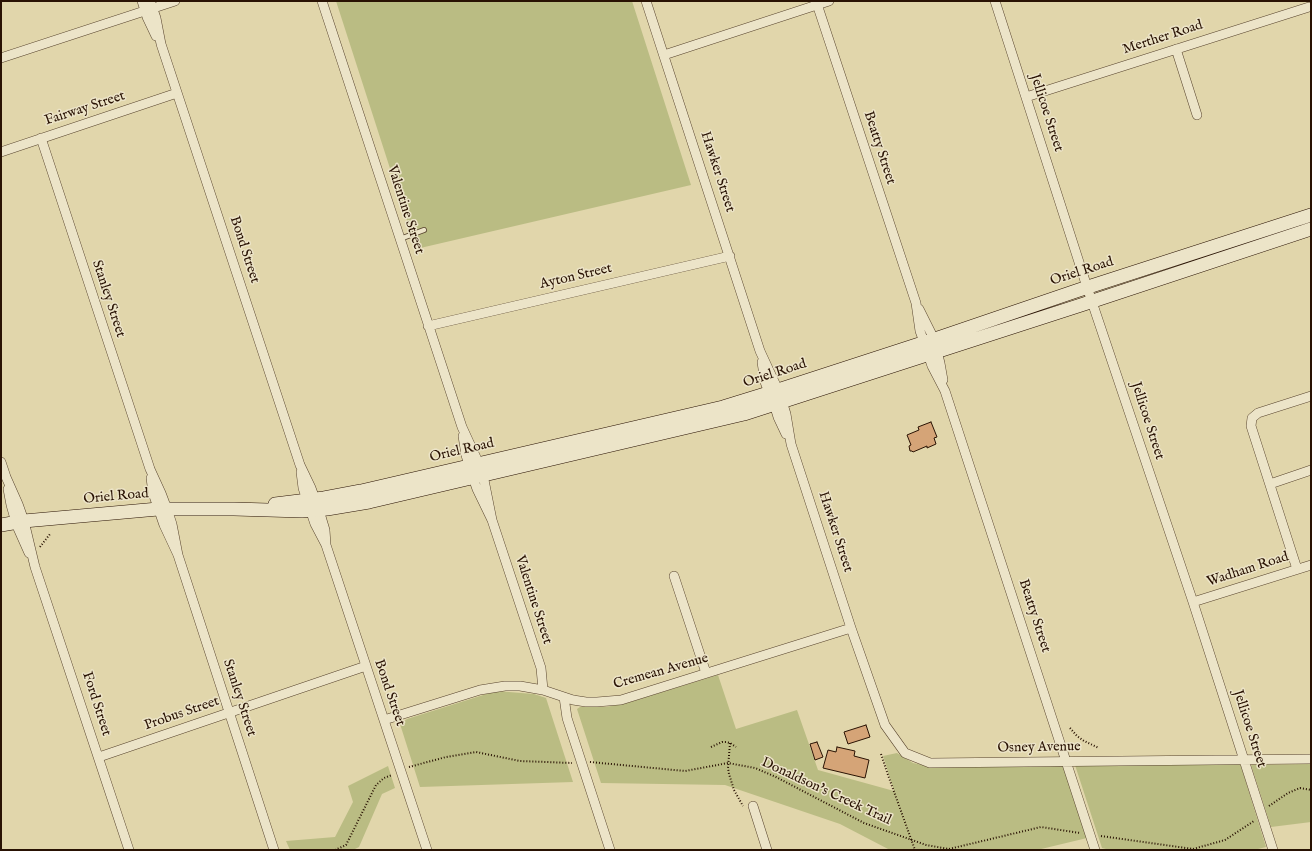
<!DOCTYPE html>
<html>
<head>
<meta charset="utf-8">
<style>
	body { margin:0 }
	#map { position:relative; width:1312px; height:851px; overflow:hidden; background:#e1d6ab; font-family:"IM FELL English",serif }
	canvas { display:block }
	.frame { position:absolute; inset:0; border:2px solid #291203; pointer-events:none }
</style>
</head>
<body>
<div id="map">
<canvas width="1312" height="851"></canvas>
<div class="frame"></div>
</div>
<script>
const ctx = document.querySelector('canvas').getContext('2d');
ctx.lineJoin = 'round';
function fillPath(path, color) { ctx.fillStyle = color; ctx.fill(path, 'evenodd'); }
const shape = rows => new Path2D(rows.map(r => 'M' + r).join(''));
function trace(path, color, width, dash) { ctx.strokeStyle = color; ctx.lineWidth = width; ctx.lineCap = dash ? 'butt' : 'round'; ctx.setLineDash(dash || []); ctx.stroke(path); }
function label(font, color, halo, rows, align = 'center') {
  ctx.font = font + ' "IM FELL English",serif'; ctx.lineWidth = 3; ctx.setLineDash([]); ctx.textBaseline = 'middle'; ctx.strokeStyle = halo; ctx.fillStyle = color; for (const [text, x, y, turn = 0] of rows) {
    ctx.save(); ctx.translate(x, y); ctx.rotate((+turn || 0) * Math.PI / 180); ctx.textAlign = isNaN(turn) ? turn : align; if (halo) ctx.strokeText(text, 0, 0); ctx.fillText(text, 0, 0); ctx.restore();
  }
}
const green = shape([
	[336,1,632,1,691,185,416,249],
	[718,675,736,729,797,710,818,770,894,791,883,756,897,753,913,763,933,767,1063,766,1087,838,1037,850,890,850,840,824,725,785,601,783,577,709,580,707,606,707,630,702],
	[496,691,534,694,546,698,573,782,420,787,400,724,407,719],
	[1240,763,1266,847,1254,850,1110,850,1102,848,1075,765],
	[1311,764,1311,822,1271,827,1251,765],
	[388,766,395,788,382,794,359,847,353,850,290,850,286,841,335,837,353,802,348,786]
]);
const building = shape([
	[931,422,937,437,934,438,936,444,927,448,927,446,913,452,912,451,910,451,909,446,911,445,907,435,919,430,918,427,931,422],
	[866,725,870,737,848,744,844,732,866,725],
	[817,742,823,757,815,760,810,744,817,742],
	[837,747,855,751,854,756,869,760,865,778,823,768,828,750,836,752,837,747]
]);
const path = shape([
	[40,547,50,534],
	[1070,728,1077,736,1084,741,1099,748],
	[730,743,728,768,729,774,734,790,743,806],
	[711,747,722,742,726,742,730,743,736,747],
	[881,754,888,775,915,850],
	[590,762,685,771,728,763,755,768,776,777,864,823,926,845,949,849,1041,827,1080,833],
	[409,767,446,757,476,752,520,761,572,763],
	[1269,806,1288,793,1300,788,1311,790],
	[1101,836,1193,849,1225,840,1254,821],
	[335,850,346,845,376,785,384,778,392,775]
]);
const lane = shape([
	[400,239,424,230]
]);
const street = shape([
	[142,1,147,17,156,36],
	[150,1,156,18,161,44,300,465,311,488,319,510,325,530,326,545],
	[322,1,462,427,479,464,483,475,492,520],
	[646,1,760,351,778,390],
	[816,1,916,303,920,331,924,342,932,366,945,391,1095,850],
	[995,1,1087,287,1193,602,1273,850],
	[1176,49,1197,115],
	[664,55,829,1],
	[1,58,175,1],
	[1026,97,1309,7],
	[41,138,150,469,161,493,167,509,172,524,178,555],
	[1,152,177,93],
	[919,309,934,339,940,363,943,380],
	[428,326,730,256],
	[762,362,765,382,769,393],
	[782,401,786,414,791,444,851,628,885,725,905,753,930,763,1311,759],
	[774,404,778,417,786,434],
	[463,436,466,455,469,466,477,489,492,520,541,668,543,690],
	[1,462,6,477,18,504,24,521,35,567,129,850],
	[301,472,303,488,315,524,326,545,427,850],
	[151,478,153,493,164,525,178,555,274,850],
	[1270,484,1311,470],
	[8,489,11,505,17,526,29,553],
	[1297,569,1251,426,1252,418,1258,413,1311,396],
	[674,576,706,673],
	[1193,602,1311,565],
	[564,697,567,718,610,850],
	[384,720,480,690,505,686,520,686,543,690,573,700,586,702,597,702,621,700,851,628],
	[99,757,366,666],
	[753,806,767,850]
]);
const secondary = shape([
	[275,504,324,498,361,491,723,407,778,390,941,337,1079,290,1311,215],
	[1,525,24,521,158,509,234,509,302,511,327,509,369,502,744,414,1084,304,1311,229]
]);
const streetNames = [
	["Merther Road",1163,38,-18],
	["Fairway Street",85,109,-18],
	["Jellicoe Street",1046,113,72],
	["Beatty Street",879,148,72],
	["Hawker Street",717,172,72],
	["Valentine Street",405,210,72],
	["Bond Street",244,250,72],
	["Oriel Road",1082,272,-18],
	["Ayton Street",576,277,-13],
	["Stanley Street",108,299,72],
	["Oriel Road",775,374,-18],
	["Jellicoe Street",1147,421,72],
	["Oriel Road",462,451,-13],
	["Oriel Road",116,497,-5],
	["Hawker Street",835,532,72],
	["Wadham Road",1248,570,-18],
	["Valentine Street",533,600,72],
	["Beatty Street",1034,616,72],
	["Cremean Avenue",661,672,-16],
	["Bond Street",389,693,71],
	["Stanley Street",239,698,72],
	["Ford Street",96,704,72],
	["Probus Street",182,714,-19],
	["Jellicoe Street",1249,729,72],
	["Osney Avenue",1039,748,-1],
	["Donaldson's Creek Trail",826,792,25]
];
fillPath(green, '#babc83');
fillPath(building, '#d5a477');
trace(building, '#291203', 1);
trace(lane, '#57432d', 6);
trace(street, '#57432d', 10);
trace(secondary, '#291203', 14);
trace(path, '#291203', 2, [1, 2]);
trace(lane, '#ece4c8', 4.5);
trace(street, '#ece4c8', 9);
trace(secondary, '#ece4c8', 13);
label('14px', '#291203', '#ece4c8', streetNames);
</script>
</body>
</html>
